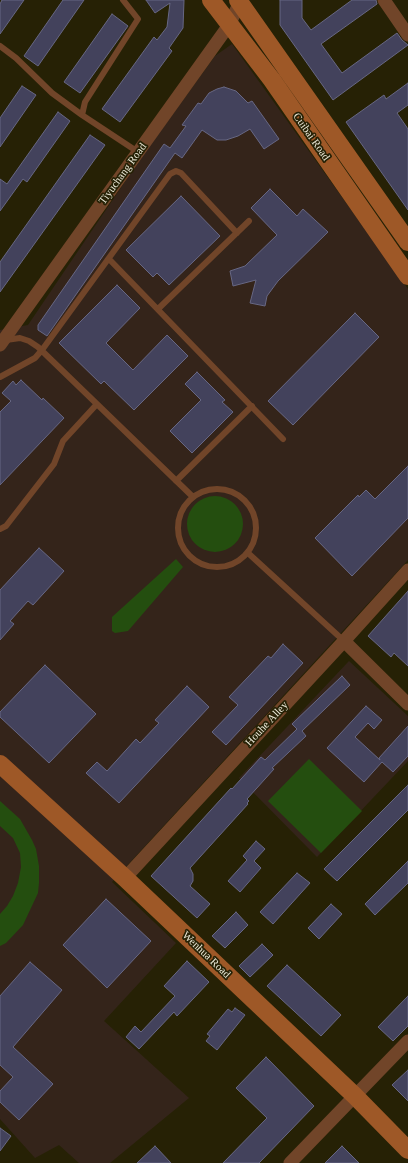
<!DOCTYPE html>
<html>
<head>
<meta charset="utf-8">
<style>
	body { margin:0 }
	canvas { display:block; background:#262105 }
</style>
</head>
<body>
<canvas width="408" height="1163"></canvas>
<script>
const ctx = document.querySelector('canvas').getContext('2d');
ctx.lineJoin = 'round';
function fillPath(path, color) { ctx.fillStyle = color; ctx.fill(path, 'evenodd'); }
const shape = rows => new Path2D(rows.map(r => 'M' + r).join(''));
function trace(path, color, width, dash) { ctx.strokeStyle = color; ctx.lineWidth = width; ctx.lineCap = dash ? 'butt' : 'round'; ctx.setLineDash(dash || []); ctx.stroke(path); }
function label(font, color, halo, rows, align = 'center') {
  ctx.font = font + ' Georgia,serif'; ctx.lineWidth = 3.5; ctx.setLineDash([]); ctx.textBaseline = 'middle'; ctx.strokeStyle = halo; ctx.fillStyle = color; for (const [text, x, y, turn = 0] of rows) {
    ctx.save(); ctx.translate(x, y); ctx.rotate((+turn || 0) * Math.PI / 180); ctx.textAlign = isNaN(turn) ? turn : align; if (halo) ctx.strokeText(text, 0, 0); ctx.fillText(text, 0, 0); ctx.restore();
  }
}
const education = shape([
	[232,44,408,289,408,560,112,882,176,943,104,1021,189,1098,110,1163,79,1163,59,1145,35,1158,0,1119,0,330,28,325,143,155,215,56],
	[349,661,408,716,408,761,317,857,239,778]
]);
const green = shape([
	'187 524a28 28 0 1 1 56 0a28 28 0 1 1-56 0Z',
	[176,559,183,567,128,631,115,633,112,631,112,617],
	[309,759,362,811,321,853,268,801],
	[0,801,20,819,32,840,36,849,39,866,39,883,38,893,23,925,6,943,0,946,0,914,7,906,13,896,18,883,21,867,20,853,13,838,0,826]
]);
const building = shape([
	[2,0,24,0,0,34,0,4,2,0],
	[63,0,84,0,38,66,24,56,63,0],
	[146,0,184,0,183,28,169,48,172,51,120,122,102,109,154,37,157,40,167,27,170,3,155,13,146,0],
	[280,0,302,0,302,18,311,30,352,0,376,0,377,4,321,44,342,73,397,33,402,40,408,45,333,100,280,25,280,0],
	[112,14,128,26,80,93,64,82,112,14],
	[408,83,408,105,397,113,408,129,408,210,346,122,384,95,386,99,408,83],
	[22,86,36,95,0,147,0,118,22,86],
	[224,87,236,91,248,103,252,101,279,139,264,149,250,129,238,136,226,140,217,140,202,130,182,158,175,153,47,336,38,330,38,325,164,144,170,148,186,126,182,125,198,103,201,104,209,93,217,89,224,87],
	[58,112,70,121,27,182,23,179,0,211,0,179,7,184,58,112],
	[90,135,105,145,0,292,0,262,90,135],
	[270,189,297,216,303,209,328,232,278,281,267,296,265,306,250,303,256,280,233,286,230,271,245,266,277,235,251,208,270,189],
	[181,196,220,236,169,285,157,273,153,277,126,250,181,196],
	[117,285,140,308,106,343,133,370,167,335,188,356,134,410,104,381,101,384,59,343,117,285],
	[355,313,379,337,293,425,268,401,355,313],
	[197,372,225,400,222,402,233,412,192,453,170,431,201,400,185,384,197,372],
	[21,380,42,400,43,398,64,418,0,485,0,412,11,401,2,393,13,381,16,385,21,380],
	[408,466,408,518,352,576,315,538,358,495,359,497,366,490,375,499,408,466],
	[39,548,64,571,33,605,28,601,10,621,14,624,0,640,0,590,39,548],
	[408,591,408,666,394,653,391,657,368,636,408,591],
	[283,644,303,663,226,745,212,732,238,705,229,697,268,656,271,658,283,644],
	[45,665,96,714,49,763,0,717,0,712,45,665],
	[342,676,350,685,302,731,306,736,272,768,274,769,247,799,249,801,247,803,248,804,190,868,193,874,193,881,190,886,210,904,197,918,151,876,231,788,232,789,261,757,265,760,297,729,292,724,342,676],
	[187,686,209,707,119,803,86,773,97,762,107,771,136,739,140,743,159,723,155,720,187,686],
	[366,706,382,720,374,729,368,723,355,737,380,760,379,758,408,726,408,756,393,772,382,762,364,782,327,748,366,706],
	[408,785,408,810,337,881,324,869,408,785],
	[256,841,265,849,254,861,261,868,240,892,228,881,247,860,243,856,256,841],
	[408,861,408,883,375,915,365,904,408,861],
	[297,873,310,883,273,924,260,912,297,873],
	[106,899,151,941,107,988,63,945,106,899],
	[331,904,342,914,319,939,308,928,331,904],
	[236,912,248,925,225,948,212,936,236,912],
	[262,944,273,955,250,977,239,966,262,944],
	[187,961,209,982,177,1016,174,1012,139,1049,126,1037,135,1026,141,1032,175,996,164,986,187,961],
	[30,962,62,990,13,1047,53,1084,19,1120,0,1102,0,1091,13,1077,0,1065,0,996,30,962],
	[287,965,341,1015,321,1036,267,986,287,965],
	[408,996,408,1026,393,1041,378,1027,408,996],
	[235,1008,245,1015,217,1050,206,1041,210,1036,207,1034,228,1009,232,1012,235,1008],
	[266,1057,314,1106,259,1163,223,1163,267,1118,236,1088,266,1057],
	[408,1070,408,1101,392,1085,408,1070],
	[0,1128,11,1136,0,1151,0,1128],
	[155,1146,171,1163,137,1163,155,1146],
	[342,1146,359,1163,325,1163,342,1146]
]);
const lane = shape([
	[0,46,16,58,52,93,82,115,138,152],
	[82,115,85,102,138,19,123,0],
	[109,259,283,439],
	[158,309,249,221],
	[6,340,20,338,29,341,38,347,193,497],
	[0,377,35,358,42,350,170,174,176,171,181,173,237,233],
	[176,481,252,406],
	'178 528a39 39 0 1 1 78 0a39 39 0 1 1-78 0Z',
	[0,529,6,526,54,464,63,441,97,404],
	[248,553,344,641]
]);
const street = shape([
	[384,0,408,35],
	[0,345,229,25,241,0],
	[344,641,408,704],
	[125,878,344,641,408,570],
	[290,1163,408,1041]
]);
const secondary = shape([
	[211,0,272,80,408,276],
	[238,0,408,242],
	[0,764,125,878,355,1096,408,1150]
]);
const streetNames = [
	["Cuibai Road",311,137,55],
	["Tiyuchang Road",123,174,-54],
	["Houhe Alley",267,724,-47],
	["Wenhua Road",206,955,44]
];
fillPath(education, '#34241a');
fillPath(green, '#244e0f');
fillPath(building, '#43425c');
trace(building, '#676783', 1);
trace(lane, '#714529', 6);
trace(street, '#714529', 13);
trace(secondary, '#9e5827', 18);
label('11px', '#eae8d7', '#262105', streetNames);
</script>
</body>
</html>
